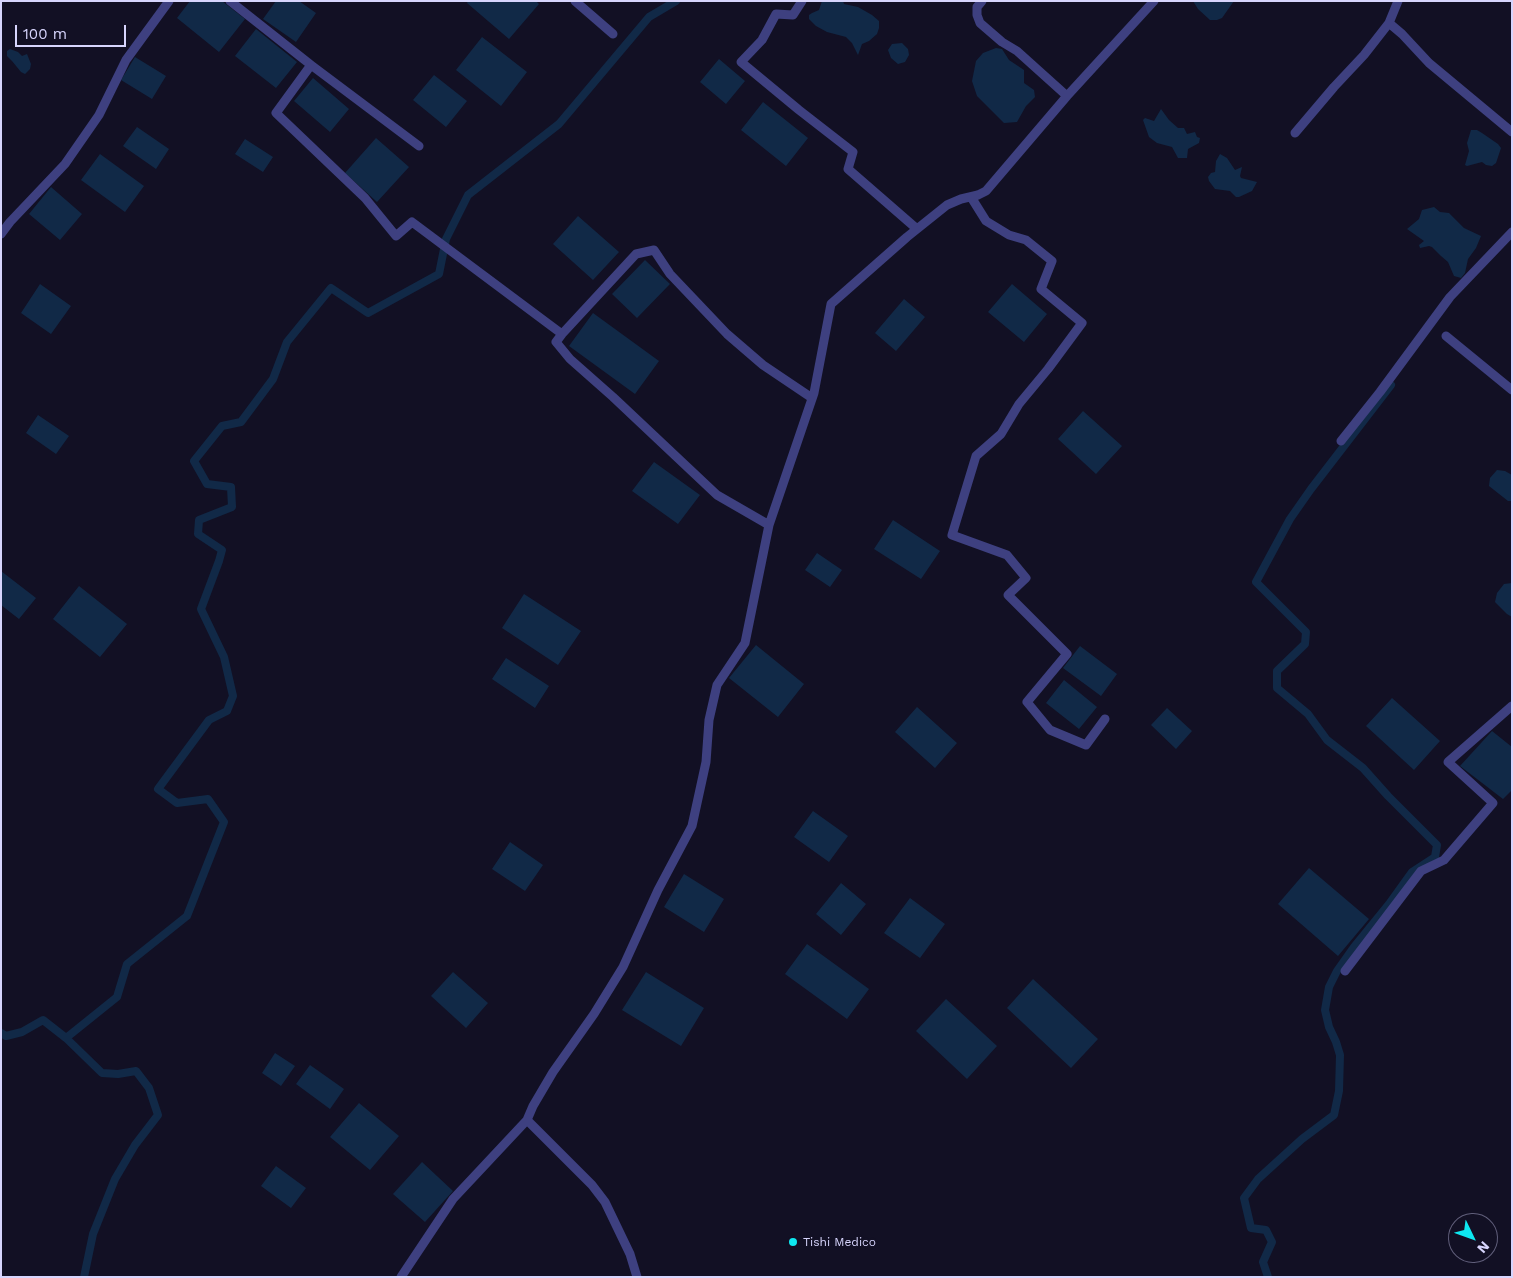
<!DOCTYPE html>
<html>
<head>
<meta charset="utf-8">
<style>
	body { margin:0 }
	#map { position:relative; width:1513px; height:1278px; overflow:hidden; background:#121024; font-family:"Work Sans",sans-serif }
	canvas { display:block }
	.frame { position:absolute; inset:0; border:2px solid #d7d5fd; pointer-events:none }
	.north { position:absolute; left:1448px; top:1213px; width:50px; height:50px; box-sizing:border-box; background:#121024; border:1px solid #615f7b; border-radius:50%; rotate:132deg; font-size:14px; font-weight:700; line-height:20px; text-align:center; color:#d7d5fd }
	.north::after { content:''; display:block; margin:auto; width:18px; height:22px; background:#0ee8f0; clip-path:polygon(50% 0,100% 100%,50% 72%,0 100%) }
	.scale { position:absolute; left:15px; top:25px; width:111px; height:22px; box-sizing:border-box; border:2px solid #d7d5fd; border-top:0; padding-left:6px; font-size:15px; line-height:18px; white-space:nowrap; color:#d7d5fd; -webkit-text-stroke:4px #121024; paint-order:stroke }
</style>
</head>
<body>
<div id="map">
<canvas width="1513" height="1278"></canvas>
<div class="frame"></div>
<div class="north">N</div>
<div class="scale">100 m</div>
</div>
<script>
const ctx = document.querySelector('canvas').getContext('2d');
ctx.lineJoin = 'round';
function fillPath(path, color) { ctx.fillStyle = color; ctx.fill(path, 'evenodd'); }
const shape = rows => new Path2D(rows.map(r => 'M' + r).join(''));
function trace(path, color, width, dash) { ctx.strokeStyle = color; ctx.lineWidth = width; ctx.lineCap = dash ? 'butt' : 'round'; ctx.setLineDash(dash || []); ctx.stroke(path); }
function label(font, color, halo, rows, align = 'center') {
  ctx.font = font + ' "Work Sans",sans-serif'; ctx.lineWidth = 4.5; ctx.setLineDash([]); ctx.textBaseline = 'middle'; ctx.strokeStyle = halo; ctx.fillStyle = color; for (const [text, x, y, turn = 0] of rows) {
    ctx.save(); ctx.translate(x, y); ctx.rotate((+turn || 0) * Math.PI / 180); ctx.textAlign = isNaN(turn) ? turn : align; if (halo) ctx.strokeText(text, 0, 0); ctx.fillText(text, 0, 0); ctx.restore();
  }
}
const water = shape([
	[190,1,222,1,245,19,219,52,177,18],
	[276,1,299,1,316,13,296,42,263,19],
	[468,1,536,1,539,4,509,39,467,3],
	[822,1,843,1,844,4,858,7,872,15,879,21,879,28,877,34,869,41,862,44,858,55,852,43,846,37,827,32,816,26,809,19,809,15,812,13,819,10],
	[1193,1,1234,1,1222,18,1217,20,1210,20,1198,9],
	[256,29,297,62,276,88,235,56],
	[482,37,527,72,501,106,456,70],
	[902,43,908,49,909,55,905,62,898,64,891,58,888,50,892,44],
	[996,48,1002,49,1009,60,1024,70,1024,83,1034,90,1035,97,1026,106,1017,122,1004,123,977,96,972,81,976,61,983,53],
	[10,49,18,52,22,56,27,54,31,64,30,69,25,74,21,72,12,61,7,56,7,51],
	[135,57,166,76,152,99,121,80],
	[719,59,745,81,726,104,700,82],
	[434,75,467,101,446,127,413,100],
	[313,78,349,109,330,132,294,101],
	[763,102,808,138,786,166,741,130],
	[1161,109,1169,120,1178,128,1184,128,1187,134,1195,132,1197,137,1200,138,1199,143,1188,149,1187,158,1178,158,1172,147,1157,143,1149,137,1143,120,1145,118,1154,121],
	[137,127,169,149,156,169,123,146],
	[1471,130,1477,130,1482,133,1498,144,1501,148,1496,163,1492,166,1486,165,1482,162,1467,166,1465,165,1469,151,1467,143],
	[376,138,409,167,377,202,345,173],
	[245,139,273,157,263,172,235,154],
	[100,154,144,186,125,212,81,180],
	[1220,154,1227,158,1235,170,1242,167,1240,176,1241,178,1257,182,1252,191,1239,197,1236,197,1230,191,1215,189,1209,181,1208,177,1211,173,1215,172,1216,161],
	[51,187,82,214,60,240,29,214],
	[1434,207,1440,212,1449,213,1464,228,1481,236,1476,248,1468,259,1465,273,1461,278,1454,276,1448,262,1441,256,1432,247,1429,246,1420,248,1419,245,1424,241,1407,229,1419,219,1422,210],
	[578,216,619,252,593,280,553,244],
	[645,260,670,284,637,318,612,294],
	[40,284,71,306,51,334,21,313],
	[1012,284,1047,314,1024,342,988,312],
	[904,299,925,317,896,351,875,333],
	[593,313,659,361,635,394,569,346],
	[1083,411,1122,446,1096,474,1058,439],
	[38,415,69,436,56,454,26,433],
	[654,462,700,495,678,524,632,491],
	[1497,470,1505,471,1512,475,1512,501,1508,501,1489,486,1490,478],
	[893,520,940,551,921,579,874,549],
	[817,553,842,570,830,587,805,570],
	[1,571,36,598,19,619,1,605],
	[1512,583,1512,617,1507,614,1495,602,1497,593,1504,584],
	[79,586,127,624,100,657,53,619],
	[524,594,581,631,558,665,502,628],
	[756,645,804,684,778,717,729,678],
	[1080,646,1117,674,1101,696,1063,668],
	[506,658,549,686,535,708,492,679],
	[1064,680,1097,707,1079,729,1046,703],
	[1392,698,1440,741,1414,770,1366,726],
	[917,707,957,743,935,768,895,732],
	[1167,708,1192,731,1176,749,1151,725],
	[1492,731,1512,747,1512,790,1503,799,1460,766],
	[813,811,848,836,829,862,794,837],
	[510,842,543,865,525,891,492,869],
	[1309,868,1369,919,1338,956,1278,904],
	[684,874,724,899,704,932,664,907],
	[841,883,866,904,841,935,816,914],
	[910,898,945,924,920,958,884,933],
	[807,944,869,989,847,1019,785,974],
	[453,972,488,1003,466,1028,431,996],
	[646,972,704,1008,681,1046,622,1010],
	[1033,979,1098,1039,1071,1068,1007,1008],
	[946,999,997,1046,967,1079,916,1031],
	[275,1053,295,1066,281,1086,262,1073],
	[310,1065,344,1089,330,1109,296,1084],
	[359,1103,399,1136,370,1170,330,1137],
	[422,1162,453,1191,425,1222,393,1194],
	[276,1166,306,1188,291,1208,261,1186]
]);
const canal = shape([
	[1,1033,6,1036,22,1032,43,1020,66,1038,102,1073,118,1074,136,1071,149,1088,158,1115,135,1145,115,1179,93,1234,84,1277],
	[66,1038,117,997,127,964,187,916,224,822,208,799,177,803,158,789,209,720,227,711,233,696,224,657,201,609,219,561,222,550,198,534,199,520,232,507,231,487,207,484,194,461,222,426,241,422,273,379,287,342,331,288,368,313,439,274,446,239,468,195,559,124,649,17,676,1],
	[1268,1277,1263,1262,1272,1242,1266,1230,1251,1228,1244,1198,1258,1179,1302,1139,1334,1115,1339,1091,1340,1055,1336,1042,1329,1027,1325,1010,1329,987,1337,971,1354,947,1389,904,1412,872,1435,857,1437,845,1388,796,1363,768,1327,740,1308,714,1277,688,1277,671,1305,644,1306,632,1256,582,1290,519,1311,489,1391,385]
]);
const minor = shape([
	[230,1,311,65,276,113,365,198,396,236,412,222,562,334,556,342,570,359,613,397,717,495,769,525],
	[575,1,613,34],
	[802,1,793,15,776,14,762,40,741,62,799,110,853,152,848,169,917,229],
	[982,1,977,7,977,15,980,23,1002,42,1017,51,1067,96],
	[1398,1,1389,23,1402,34,1429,63,1512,132],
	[311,65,419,146],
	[1295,133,1334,87,1364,55,1389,23],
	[971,197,986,221,1009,235,1026,240,1052,261,1041,289,1082,323,1048,369,1019,404,1001,434,976,456,952,535,1007,555,1026,578,1008,595,1067,654,1027,702,1050,730,1086,745,1105,719],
	[1,234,10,222,65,164,99,115,126,60,169,1],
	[562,334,636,254,654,250,670,274,727,334,763,365,812,398],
	[1446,336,1512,390],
	[1341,441,1380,392,1450,297,1512,232],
	[1345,971,1421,871,1444,860,1493,803,1448,762,1512,706],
	[401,1277,453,1199,527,1120],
	[637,1277,630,1254,605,1202,592,1185,527,1120,533,1106,553,1072,594,1014,623,967,658,890,692,826,706,762,709,720,717,685,745,643,769,525,814,393,831,304,907,237,947,205,961,199,978,195,986,191,1067,96,1154,1]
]);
const markers = [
	[793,1242,5,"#0ee8f0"]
];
const poiNames = [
	["Tishi Medico",803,1242]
];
fillPath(water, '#112947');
trace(canal, '#112947', 8);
trace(minor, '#3e4080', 9);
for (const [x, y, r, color] of markers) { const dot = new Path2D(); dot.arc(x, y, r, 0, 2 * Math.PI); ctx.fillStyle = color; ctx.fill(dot); trace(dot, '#121024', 2); }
label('12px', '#d7d5fd', '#121024', poiNames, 'left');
</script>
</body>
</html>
